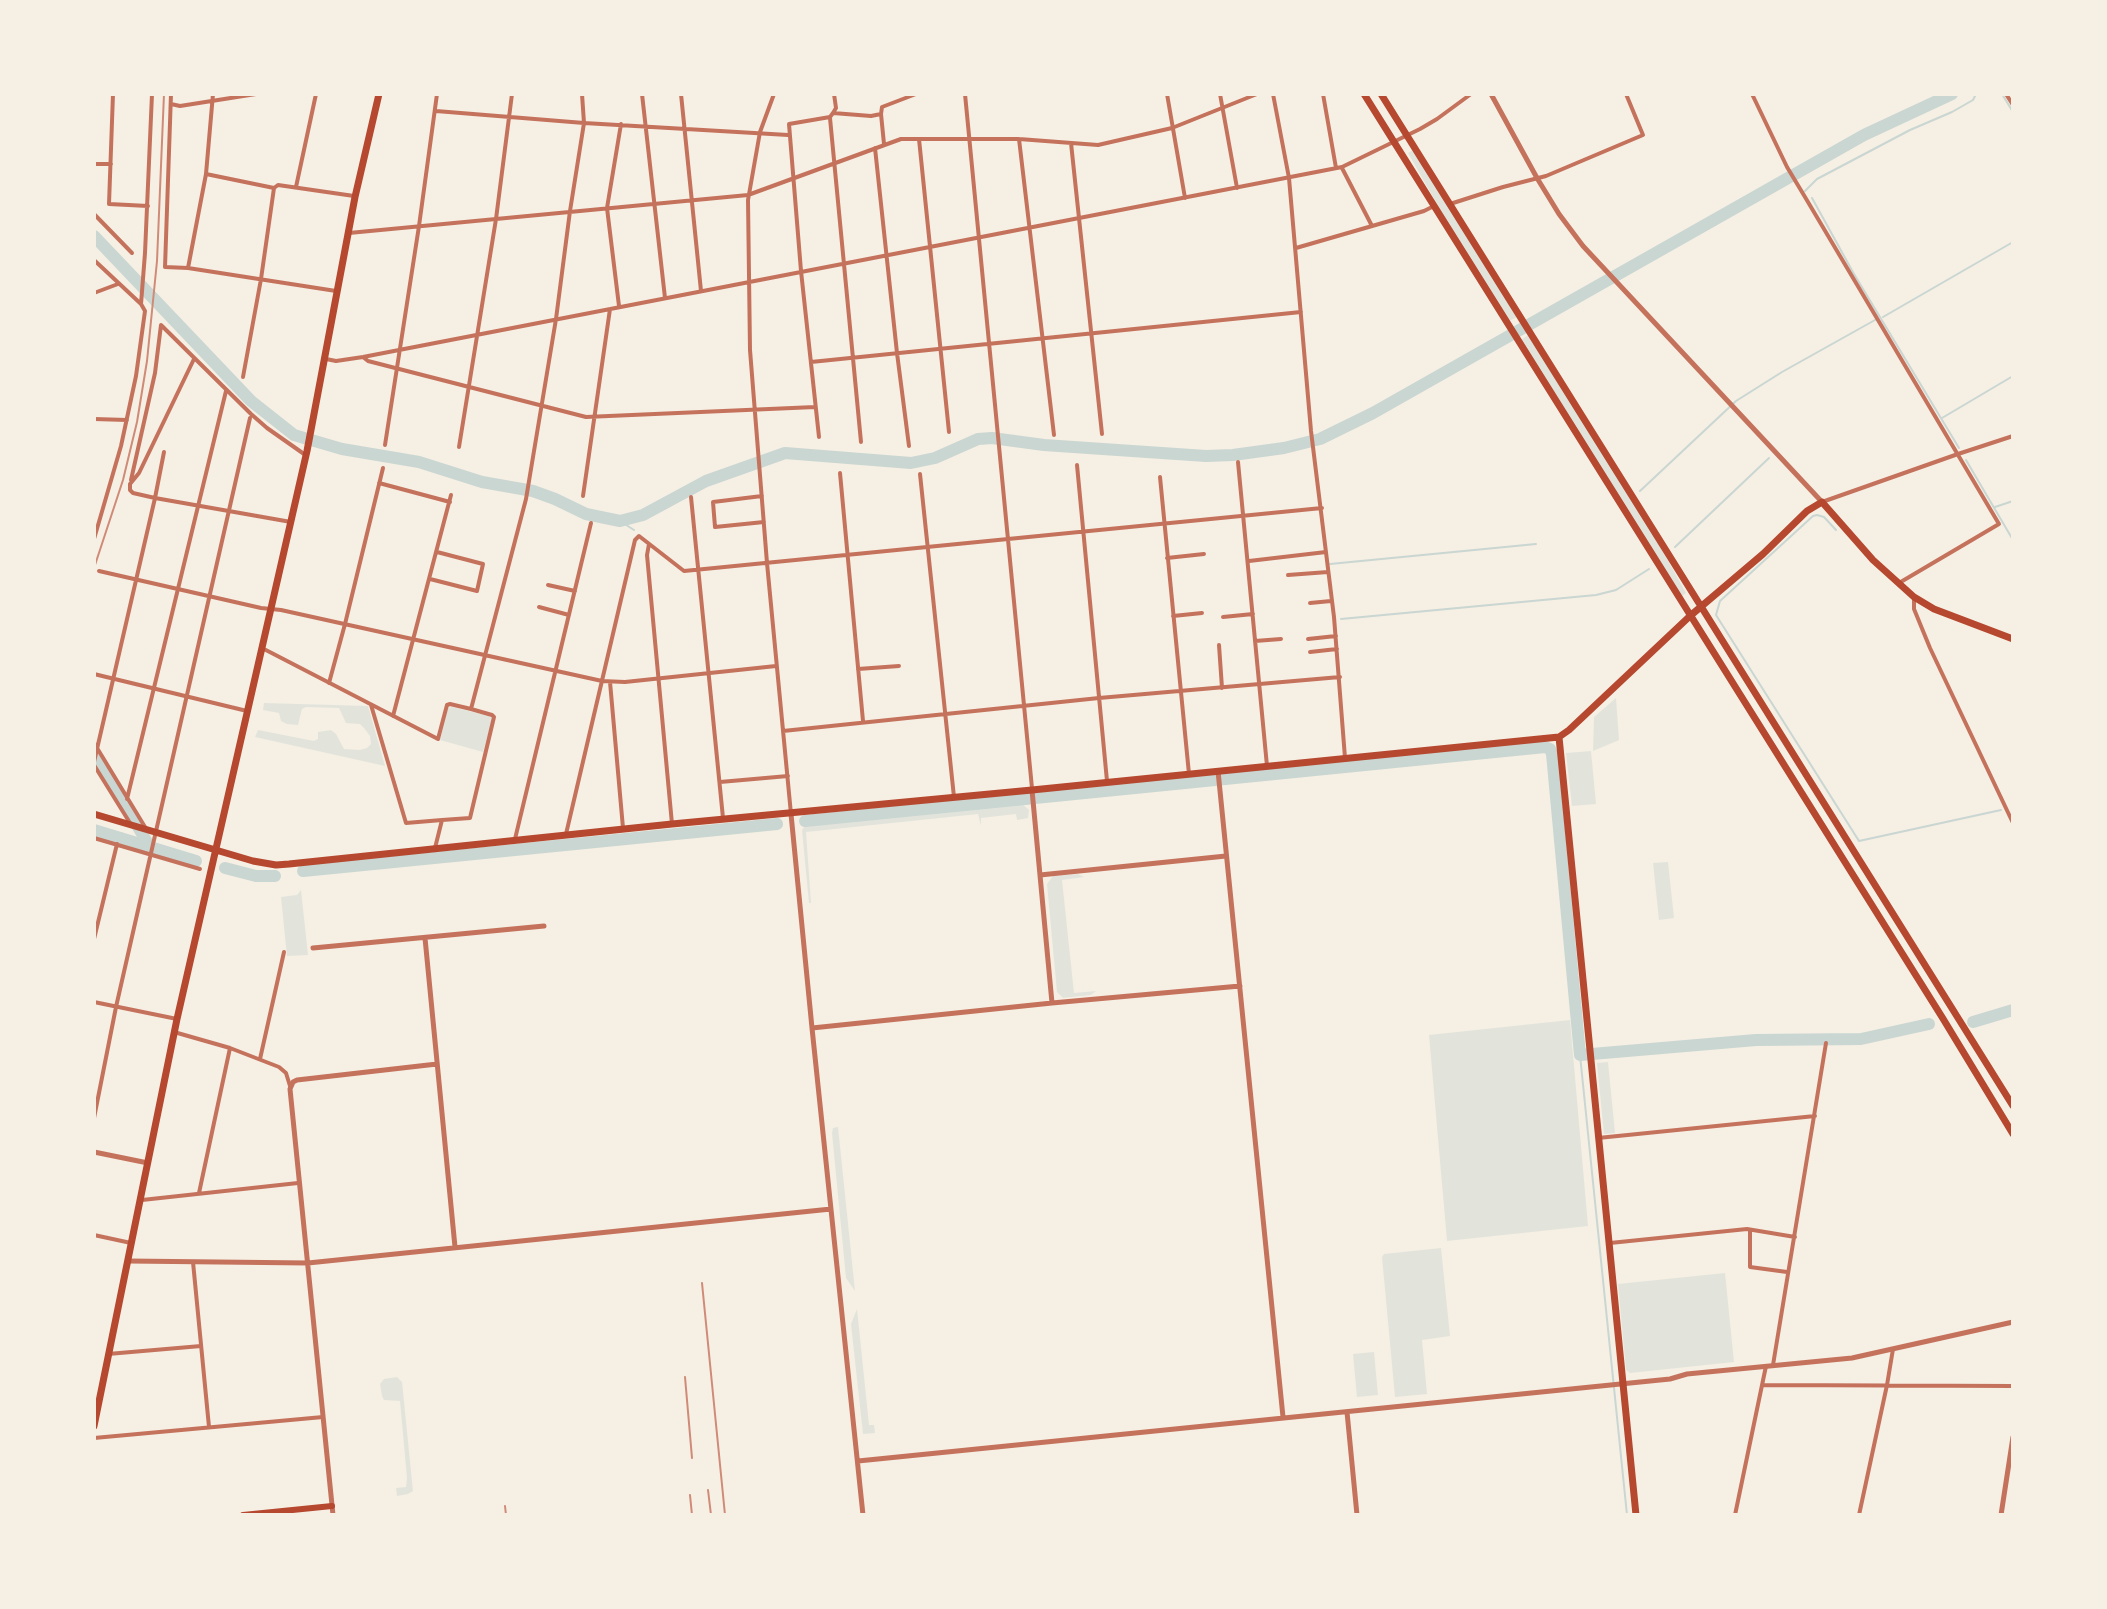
<!DOCTYPE html>
<html>
<head>
<meta charset="utf-8">
<style>
	body { margin:0 }
	#map { position:relative; width:2107px; height:1609px; overflow:hidden; background:#f6efe4; font-family:Barlow,sans-serif }
	canvas { display:block }
	.frame { position:absolute; inset:0; border:96px solid #f6efe4; pointer-events:none }
</style>
</head>
<body>
<div id="map">
<canvas width="2107" height="1609"></canvas>
<div class="frame"></div>
</div>
<script>
const ctx = document.querySelector('canvas').getContext('2d');
ctx.lineJoin = 'round';
function fillPath(path, color) { ctx.fillStyle = color; ctx.fill(path, 'evenodd'); }
const shape = rows => new Path2D(rows.map(r => 'M' + r).join(''));
function trace(path, color, width, dash) { ctx.strokeStyle = color; ctx.lineWidth = width; ctx.lineCap = dash ? 'butt' : 'round'; ctx.setLineDash(dash || []); ctx.stroke(path); }
const green = shape([
	[1413,150,1517,317,1509,321,1446,220,1408,153],
	[1528,335,1648,525,1686,593,1681,597,1521,340],
	[1616,698,1619,740,1593,751,1594,717],
	[264,703,368,706,385,766,255,737,258,730,314,741,318,739,318,732,331,730,336,734,344,749,360,750,367,748,371,744,370,736,364,728,360,724,346,723,339,708,306,707,302,709,298,725,287,724,281,721,279,713,263,710],
	[452,707,490,716,492,720,483,752,440,740,448,708],
	[1591,751,1596,804,1572,806,1566,753],
	[1019,801,1029,810,1028,818,1017,820,1016,814,981,818,981,826,978,814,806,832,811,903,809,903,802,830,807,823],
	[1668,862,1674,918,1659,920,1653,863],
	[1078,874,1084,877,1062,880,1074,993,1096,991,1091,995,1063,998,1057,992,1047,884,1053,876],
	[301,890,308,955,287,956,281,897,297,895],
	[1570,1020,1588,1226,1447,1241,1429,1035],
	[1608,1062,1615,1133,1604,1134,1597,1063],
	[838,1127,855,1291,846,1278,832,1133,833,1128],
	[1441,1248,1450,1336,1422,1340,1427,1394,1395,1397,1382,1257,1384,1254],
	[1725,1273,1734,1362,1630,1373,1626,1370,1618,1284],
	[857,1309,869,1425,874,1425,875,1433,863,1434,851,1324],
	[1374,1352,1378,1395,1357,1397,1353,1354],
	[397,1377,402,1382,413,1491,408,1494,397,1496,396,1488,406,1487,407,1478,400,1401,384,1400,382,1396,380,1384,384,1379]
]);
const stream = shape([
	[2002,94,2013,112],
	[1805,191,1817,179,1910,130,1952,112,1973,100,1976,94],
	[1812,198,1854,274,1959,448],
	[1883,317,2013,242],
	[1942,418,2013,376],
	[1966,460,2013,540],
	[1640,491,1736,401,1782,372,1875,320],
	[1995,507,2013,501],
	[620,521,634,530],
	[1836,530,1824,517,1817,515,1813,516,1720,601,1716,615,1859,841,2001,810],
	[1675,547,1769,458],
	[1330,564,1536,544],
	[1341,619,1596,595,1616,590,1649,569],
	[1580,1055,1627,1515]
]);
const river = shape([
	[94,236,251,401,294,435,342,449,419,462,482,482,533,491,555,499,586,514,620,521,643,515,706,481,785,453,911,463,935,458,978,439,992,438,1044,445,1206,456,1233,455,1284,448,1320,439,1373,413,1864,135,1952,94],
	[94,754,150,847],
	[805,821,1545,747,1550,749,1552,754,1580,1055,1756,1040,1861,1039,1929,1024],
	[94,830,196,861],
	[225,868,256,876,275,876],
	[303,871,777,824],
	[1973,1022,2013,1010]
]);
const minor = shape([
	[113,94,109,204,148,206],
	[171,94,165,267,188,268,336,291],
	[642,94,665,298],
	[681,94,701,291],
	[774,94,760,132,748,200,750,350,767,563,791,814],
	[965,94,1032,788],
	[1167,94,1185,198],
	[1220,94,1237,188],
	[1273,94,1289,178,1311,431,1334,617,1345,758],
	[1323,94,1336,168],
	[1752,94,1787,167,1805,197,1999,524,1899,583],
	[2006,94,2013,105],
	[171,104,180,106,256,94],
	[436,111,584,123,788,135],
	[833,113,836,108,834,94],
	[830,118,861,442],
	[919,139,949,432],
	[1019,139,1054,435],
	[1071,143,1102,434],
	[884,144,881,114,882,107,916,94],
	[875,148,897,353,909,446],
	[94,164,111,164],
	[1342,168,1372,226],
	[206,174,274,188],
	[296,187,316,94],
	[1450,204,1503,187,1546,176,1643,135,1626,94],
	[94,214,132,253],
	[349,233,748,195,901,139,1019,139,1098,145,1172,128,1257,94],
	[1296,248,1424,211,1434,206],
	[94,260,141,304],
	[188,268,206,174,213,94],
	[94,293,118,284],
	[619,306,607,208,621,124],
	[161,325,251,414,267,428,304,454],
	[363,357,368,361,586,417,815,407],
	[194,359,139,473,130,484,130,490,133,493,155,498,291,522],
	[326,359,336,361,363,357,1342,167,1420,129,1437,119,1471,94],
	[811,362,1301,312],
	[243,377,261,279,274,188,278,185,354,196],
	[94,419,127,420],
	[819,437,801,271,789,124,830,117,833,113,871,116,881,114],
	[385,445,419,226,437,94],
	[459,447,496,219,512,94],
	[1238,462,1267,766],
	[1077,465,1107,781],
	[840,473,863,721],
	[920,474,954,797],
	[1160,477,1189,774],
	[131,480,155,373,161,325],
	[379,483,450,502],
	[583,496,610,309],
	[762,496,713,502,715,527,764,522],
	[691,497,723,818],
	[1822,502,1958,454,2013,436],
	[94,539,121,446,136,376,145,311,141,304,145,253,152,94],
	[649,544,647,555,672,824],
	[1167,558,1204,554],
	[1249,561,1326,552],
	[99,571,261,608,281,610,602,681,625,682,776,666],
	[1288,575,1328,572],
	[430,579,477,591,483,564,437,552],
	[548,585,575,591],
	[1914,599,1914,609,1930,648,2013,823],
	[1310,603,1331,601],
	[539,607,569,615],
	[1173,616,1202,613],
	[1223,617,1253,614],
	[1308,639,1336,636],
	[1255,641,1281,639],
	[1219,645,1222,688],
	[262,648,438,739,447,705,450,704,471,709],
	[1310,652,1337,649],
	[858,669,899,666],
	[94,674,247,711],
	[610,682,623,828],
	[329,683,345,624,383,468],
	[371,705,406,823,442,820],
	[393,716,451,495],
	[783,731,1099,698,1340,677],
	[94,743,145,827],
	[94,762,155,498,164,452],
	[94,765,130,823],
	[720,782,788,776],
	[127,799,226,391],
	[566,834,635,540,639,536,684,571,1322,508],
	[94,838,200,869],
	[515,839,591,523],
	[435,848,442,820,470,818,494,717,492,715,471,709,526,499,556,319,570,211,584,123,582,94],
	[94,939,117,844],
	[94,1002,177,1019],
	[174,1032,230,1048,279,1067,286,1073,290,1086],
	[260,1059,284,952],
	[94,1118,116,1007,250,418],
	[1598,1138,1815,1116],
	[199,1193,230,1048],
	[142,1200,298,1183],
	[1750,1230,1750,1267,1787,1272],
	[94,1235,131,1243],
	[1610,1243,1747,1229,1795,1237],
	[193,1262,209,1427],
	[108,1354,201,1346],
	[1773,1365,1826,1043],
	[1763,1385,2013,1386],
	[94,1438,323,1417],
	[1735,1515,1766,1366],
	[1859,1515,1887,1385,1893,1349]
]);
const tertiary = shape([
	[1491,94,1537,178,1559,214,1583,246,1822,502],
	[1218,771,1283,1417],
	[791,814,812,1028,863,1515],
	[1040,875,1226,856],
	[425,938,455,1247],
	[313,948,544,926],
	[1052,1003,1240,986],
	[812,1028,1052,1003,1032,790],
	[94,1152,148,1163],
	[128,1261,308,1263,831,1209],
	[1347,1412,1357,1515],
	[858,1461,1670,1379,1687,1374,1852,1358,2013,1322],
	[333,1515,290,1089,293,1082,297,1080,437,1064],
	[2001,1515,2013,1437]
]);
const secondary = shape([
	[243,1515,332,1506]
]);
const primary = shape([
	[1364,94,1942,1017,2013,1134],
	[1381,94,2013,1106],
	[1559,737,1636,1515],
	[94,814,253,861,276,865,289,864,672,824,1032,790,1559,737,1569,730,1690,616,1763,554,1807,511,1822,502,1873,560,1914,597,1934,609,2013,639],
	[94,1426,177,1019,307,451,355,197,379,94]
]);
const rail = shape([
	[94,568,123,480,137,422,147,361,157,261,164,94],
	[702,1283,725,1515],
	[685,1377,692,1458],
	[708,1490,711,1515],
	[690,1495,692,1515],
	[505,1506,506,1515]
]);
fillPath(green, '#e2e4dc');
trace(stream, '#c9d6d2', 2);
trace(river, '#c9d6d2', 12);
trace(minor, '#c5725c', 4);
trace(tertiary, '#c5725c', 5);
trace(secondary, '#b5482f', 6);
trace(primary, '#b5482f', 7);
trace(rail, '#cf8b77', 2);
</script>
</body>
</html>
